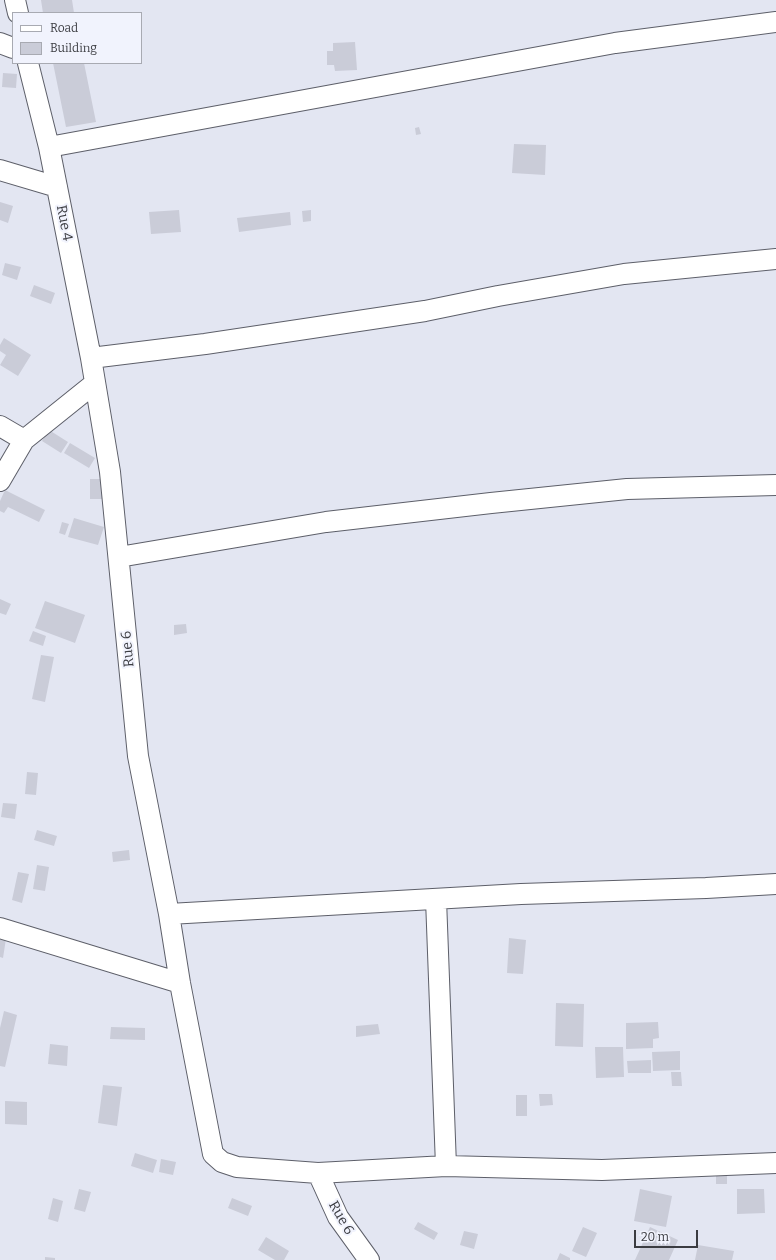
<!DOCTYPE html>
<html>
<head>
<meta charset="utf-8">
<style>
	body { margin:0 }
	#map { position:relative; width:776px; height:1260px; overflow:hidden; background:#e3e6f2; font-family:Bitter,serif }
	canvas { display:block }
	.legend { position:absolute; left:12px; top:12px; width:130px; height:52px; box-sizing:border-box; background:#f1f3fd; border:1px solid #a8aab2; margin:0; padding:5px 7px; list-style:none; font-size:12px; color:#3b3c41 }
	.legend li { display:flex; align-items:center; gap:8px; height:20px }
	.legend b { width:20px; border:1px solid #a8aab2 }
	.scale { position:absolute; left:634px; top:1230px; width:64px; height:18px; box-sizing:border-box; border:2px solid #3b3c41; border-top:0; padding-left:5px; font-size:12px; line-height:14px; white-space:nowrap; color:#3b3c41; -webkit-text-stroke:3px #f1f3fd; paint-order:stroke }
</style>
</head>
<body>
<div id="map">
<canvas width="776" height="1260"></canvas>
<ul class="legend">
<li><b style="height:5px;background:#fff"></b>Road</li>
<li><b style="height:11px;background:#caccd8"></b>Building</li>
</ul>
<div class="scale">20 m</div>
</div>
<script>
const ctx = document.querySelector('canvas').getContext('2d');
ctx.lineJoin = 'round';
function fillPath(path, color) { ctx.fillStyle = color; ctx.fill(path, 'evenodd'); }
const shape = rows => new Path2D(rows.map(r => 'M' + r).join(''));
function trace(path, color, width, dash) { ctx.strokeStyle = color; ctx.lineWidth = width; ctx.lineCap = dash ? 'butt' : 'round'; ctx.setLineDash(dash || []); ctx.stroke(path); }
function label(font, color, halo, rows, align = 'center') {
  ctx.font = font + ' Bitter,serif'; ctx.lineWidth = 4; ctx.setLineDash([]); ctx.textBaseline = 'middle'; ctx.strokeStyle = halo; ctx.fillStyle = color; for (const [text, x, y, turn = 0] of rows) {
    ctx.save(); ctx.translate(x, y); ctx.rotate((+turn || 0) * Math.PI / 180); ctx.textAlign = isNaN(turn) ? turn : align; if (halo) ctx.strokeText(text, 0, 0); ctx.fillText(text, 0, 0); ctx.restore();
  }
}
const building = shape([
	[41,0,72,0,74,13,43,13],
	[355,42,357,70,335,71,334,65,327,65,327,51,333,51,333,43],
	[53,63,84,63,96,122,66,127],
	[3,73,17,74,16,88,2,87],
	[419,127,421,134,416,135,415,128],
	[514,144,546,145,545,175,512,173],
	[0,202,13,206,8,223,0,220],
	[179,210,181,232,151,234,149,212],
	[311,210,311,221,303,222,302,211],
	[290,212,291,225,239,232,237,218],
	[5,263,21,267,17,280,2,275],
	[34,285,55,293,51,304,30,296],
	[4,338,31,355,18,376,0,365,6,355,0,351,0,345],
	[49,430,68,442,61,453,42,441],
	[70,443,95,458,89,468,64,453],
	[90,479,103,479,103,499,90,499],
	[5,490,45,510,39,522,8,507,4,513,0,511,0,501],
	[74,518,104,527,98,545,68,537],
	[62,522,69,524,65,535,59,533],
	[0,599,11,604,6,615,0,613],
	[45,601,85,615,75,643,35,628],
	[186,624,187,633,174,635,174,625],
	[33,631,46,636,43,646,29,641],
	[41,655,54,657,45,702,32,699],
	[27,772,38,773,36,795,25,794],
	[3,803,17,804,15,819,1,817],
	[37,830,57,836,54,846,34,840],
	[129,850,130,860,113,862,112,852],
	[37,865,49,867,45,891,33,889],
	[18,872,29,874,22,903,12,900],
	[0,931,7,932,3,958,0,957],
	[509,938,526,940,523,974,507,973],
	[556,1003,584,1004,583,1047,555,1046],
	[4,1011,17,1015,5,1067,0,1066,0,1028],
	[658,1022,659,1038,653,1039,653,1048,626,1049,626,1023],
	[378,1024,380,1034,356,1037,356,1026],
	[111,1027,145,1028,145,1040,110,1039],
	[50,1044,68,1046,67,1066,48,1064],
	[595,1047,623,1047,624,1077,596,1078],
	[680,1051,680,1070,653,1071,652,1052],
	[651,1060,651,1073,628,1073,627,1061],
	[671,1072,681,1072,682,1086,672,1086],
	[103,1085,122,1087,117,1126,98,1123],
	[539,1094,552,1094,553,1105,540,1106],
	[516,1095,527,1095,527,1116,516,1116],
	[5,1101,27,1102,27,1125,5,1124],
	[135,1153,157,1160,153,1173,131,1166],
	[161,1159,176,1162,173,1175,159,1172],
	[727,1173,727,1184,716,1184,716,1174],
	[79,1189,91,1192,85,1212,74,1209],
	[640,1189,672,1196,666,1227,634,1221],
	[737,1189,764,1189,765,1213,737,1214],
	[53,1198,63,1201,58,1222,48,1219],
	[232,1198,252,1206,248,1216,228,1208],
	[418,1222,438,1233,434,1240,414,1229],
	[583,1227,597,1233,586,1257,572,1251],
	[650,1227,678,1240,669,1260,635,1260],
	[464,1231,478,1234,474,1249,460,1245],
	[266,1237,289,1251,284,1260,275,1260,258,1250],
	[698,1245,734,1251,732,1260,695,1260],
	[560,1253,570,1258,570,1260,557,1260],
	[45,1257,55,1258,55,1260,45,1260]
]);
const street = shape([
	[15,0,18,13],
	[0,43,13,48],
	[28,63,49,147,91,358,110,472,138,756,169,914,180,983,213,1154,222,1162,237,1167,318,1173,446,1166,602,1170,776,1163],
	[49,147,615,43,776,22],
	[0,170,57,187],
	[91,358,205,344,425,311,498,296,624,274,776,259],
	[0,426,24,440],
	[0,481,24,440,95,383],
	[119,557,326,522,491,503,627,489,776,485],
	[436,899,446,1166],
	[169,914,521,894,706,888,776,884],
	[0,928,180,983],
	[318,1173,338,1217,369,1260]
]);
const streetNames = [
	["Rue 4",64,223,79],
	["Rue 6",128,649,-95],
	["Rue 6",341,1218,60]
];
fillPath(building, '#caccd8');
trace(street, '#5d5f69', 22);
trace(street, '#fff', 20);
label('14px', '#3b3c41', '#f1f3fd', streetNames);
</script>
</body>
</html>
